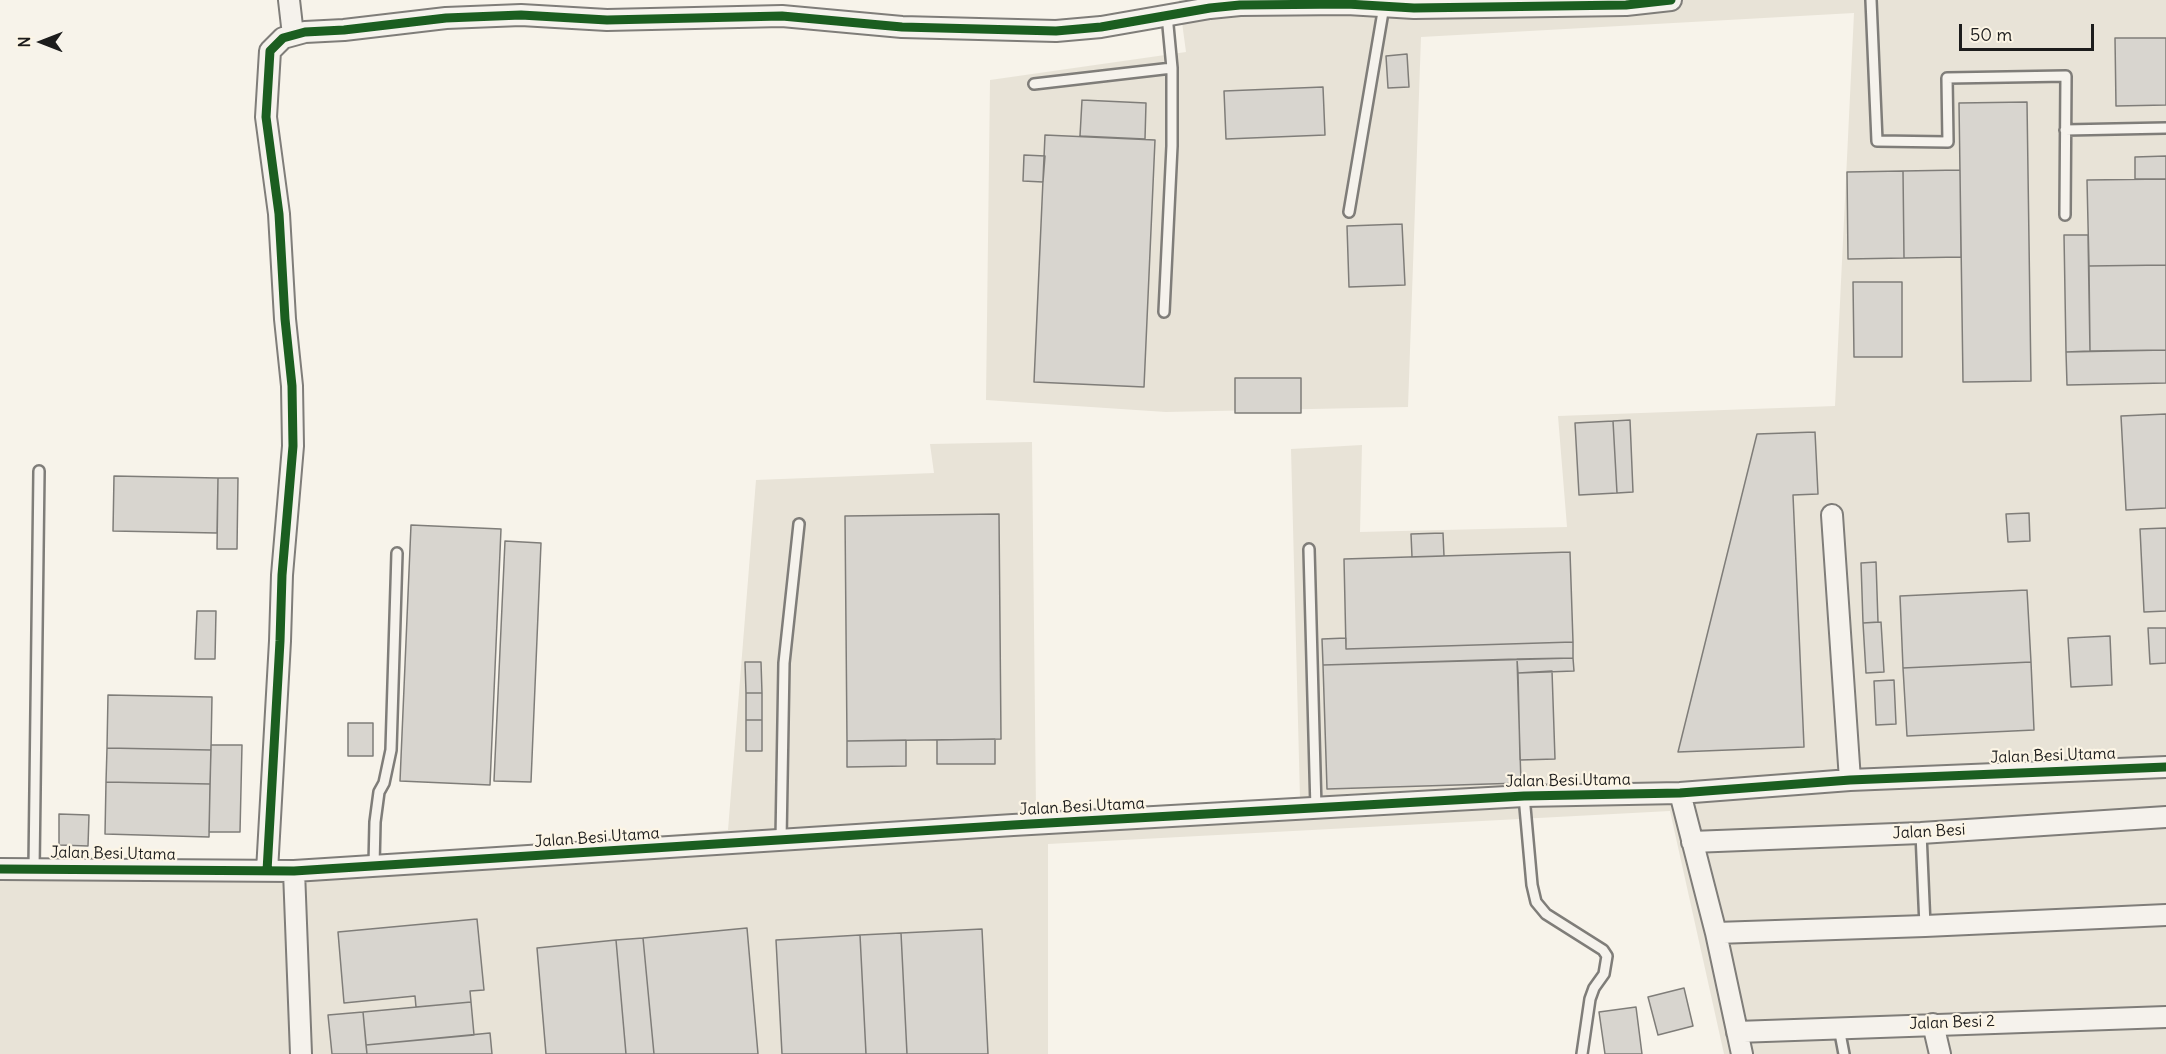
<!DOCTYPE html>
<html>
<head>
<meta charset="utf-8">
<style>
	body { margin:0 }
	#map { position:relative; width:2166px; height:1054px; overflow:hidden; background:#f7f3ea; font-family:Delius,sans-serif }
	canvas { display:block }
	.north { position:absolute; left:12px; top:12px; width:60px; height:60px; -webkit-text-stroke:4px #fcf5e5; paint-order:stroke; rotate:270deg; font-size:16px; font-weight:700; line-height:24px; text-align:center; color:#1c1c1c }
	.north::after { content:''; display:block; margin:auto; width:21px; height:27px; background:#1c1c1c; clip-path:polygon(50% 0,100% 100%,50% 72%,0 100%) }
	.scale { position:absolute; left:1959px; top:24px; width:135px; height:27px; box-sizing:border-box; border:3px solid #1c1c1c; border-top:0; padding-left:8px; font-size:18px; line-height:21px; white-space:nowrap; color:#1c1c1c; -webkit-text-stroke:4px #fcf5e5; paint-order:stroke }
</style>
</head>
<body>
<div id="map">
<canvas width="2166" height="1054"></canvas>
<div class="north">N</div>
<div class="scale">50 m</div>
</div>
<script>
const ctx = document.querySelector('canvas').getContext('2d');
ctx.lineJoin = 'round';
function fillPath(path, color) { ctx.fillStyle = color; ctx.fill(path, 'evenodd'); }
const shape = rows => new Path2D(rows.map(r => 'M' + r).join(''));
function trace(path, color, width, dash) { ctx.strokeStyle = color; ctx.lineWidth = width; ctx.lineCap = dash ? 'butt' : 'round'; ctx.setLineDash(dash || []); ctx.stroke(path); }
function label(font, color, halo, rows, align = 'center') {
  ctx.font = font + ' Delius,sans-serif'; ctx.lineWidth = 4.5; ctx.setLineDash([]); ctx.textBaseline = 'middle'; ctx.strokeStyle = halo; ctx.fillStyle = color; for (const [text, x, y, turn = 0] of rows) {
    ctx.save(); ctx.translate(x, y); ctx.rotate((+turn || 0) * Math.PI / 180); ctx.textAlign = isNaN(turn) ? turn : align; if (halo) ctx.strokeText(text, 0, 0); ctx.fillText(text, 0, 0); ctx.restore();
  }
}
const built = shape([
	[1179,0,2166,0,2166,1054,1724,1054,1670,811,1048,844,1048,1054,0,1054,0,878,273,869,728,830,756,480,934,473,930,444,1032,442,1036,810,1300,799,1291,449,1362,445,1360,532,1567,527,1558,416,1835,406,1854,13,1421,37,1408,407,1166,412,986,400,990,80,1186,52]
]);
const building = shape([
	[2115,38,2166,38,2166,105,2116,106,2115,38],
	[1407,54,1409,87,1388,88,1386,56,1407,54],
	[1323,87,1325,135,1226,139,1224,91,1323,87],
	[1082,100,1146,103,1145,139,1080,136,1082,100],
	[2027,102,2031,381,1963,382,1959,103,2027,102],
	[1045,135,1155,140,1144,387,1034,382,1045,135],
	[1024,155,1045,156,1043,182,1023,181,1024,155],
	[2166,156,2166,179,2135,179,2135,157,2166,156],
	[1960,170,1961,257,1904,258,1903,171,1960,170],
	[1903,171,1904,258,1848,259,1847,172,1903,171],
	[2166,179,2166,265,2089,266,2087,180,2166,179],
	[1402,224,1405,285,1349,287,1347,226,1402,224],
	[2064,235,2088,235,2090,351,2066,352,2064,235],
	[2166,265,2166,350,2090,351,2089,266,2166,265],
	[1853,282,1902,282,1902,357,1854,357,1853,282],
	[2166,350,2166,383,2067,385,2066,352,2166,350],
	[1235,378,1301,378,1301,413,1235,413,1235,378],
	[2166,414,2166,508,2126,510,2121,416,2166,414],
	[1630,420,1633,492,1617,493,1613,421,1630,420],
	[1613,421,1617,493,1579,495,1575,423,1613,421],
	[1815,432,1818,494,1793,495,1804,747,1678,752,1757,434,1815,432],
	[114,476,218,478,217,533,113,531,114,476],
	[218,478,238,478,237,549,217,549,218,478],
	[2029,513,2030,541,2008,542,2006,514,2029,513],
	[999,514,1001,739,847,741,845,516,999,514],
	[411,525,501,529,490,785,400,781,411,525],
	[2166,528,2166,611,2144,612,2140,529,2166,528],
	[1443,533,1444,556,1412,557,1411,534,1443,533],
	[505,541,541,543,531,782,494,781,505,541],
	[1570,552,1573,642,1346,649,1344,559,1570,552],
	[1876,562,1878,622,1863,623,1861,563,1876,562],
	[2027,590,2031,662,1903,668,1900,596,2027,590],
	[197,611,216,611,215,659,195,659,197,611],
	[1881,622,1884,672,1866,673,1863,623,1881,622],
	[2148,628,2166,628,2166,663,2150,664,2148,628],
	[2110,636,2112,685,2071,687,2068,638,2110,636],
	[1346,638,1346,649,1573,642,1573,658,1323,665,1322,639,1346,638],
	[1573,658,1574,671,1518,673,1517,659,1573,658],
	[1517,659,1521,783,1327,789,1323,665,1517,659],
	[745,662,761,662,762,693,746,693,745,662],
	[2031,662,2034,730,1907,736,1903,668,2031,662],
	[1552,671,1555,759,1520,760,1518,673,1552,671],
	[1894,680,1896,724,1876,725,1874,681,1894,680],
	[746,693,762,693,762,720,746,720,746,693],
	[108,695,212,697,211,750,107,748,108,695],
	[746,720,762,720,762,751,746,751,746,720],
	[348,723,373,723,373,756,348,756,348,723],
	[995,739,995,764,937,764,937,740,995,739],
	[906,740,906,766,847,767,847,741,906,740],
	[211,745,242,745,240,832,209,832,211,745],
	[107,748,211,750,210,784,106,782,107,748],
	[106,782,210,784,209,837,105,834,106,782],
	[59,814,89,815,88,846,59,845,59,814],
	[477,919,484,990,470,991,471,1002,416,1007,415,996,344,1003,338,932,477,919],
	[747,928,758,1054,654,1054,643,938,747,928],
	[982,929,988,1054,907,1054,901,933,982,929],
	[901,933,907,1054,866,1054,860,935,901,933],
	[860,935,866,1054,782,1054,776,940,860,935],
	[643,938,654,1054,626,1054,616,940,643,938],
	[616,940,626,1054,546,1054,537,948,616,940],
	[1684,988,1693,1026,1658,1035,1648,997,1684,988],
	[471,1002,474,1035,366,1045,363,1012,471,1002],
	[1636,1007,1642,1054,1605,1054,1599,1012,1636,1007],
	[363,1012,367,1054,332,1054,328,1015,363,1012],
	[490,1033,492,1054,367,1054,366,1045,490,1033]
]);
const lane = shape([
	[1871,0,1877,141,1948,142,1947,78,2066,76,2065,215],
	[1034,84,1172,68],
	[2065,130,2166,128],
	[1349,212,1384,6],
	[1164,312,1172,146,1172,68,1167,15],
	[1309,549,1316,809],
	[1524,796,1532,885,1536,902,1546,914,1603,950,1607,956,1604,974,1594,988,1590,999,1582,1054],
	[1921,833,1925,926],
	[781,840,784,663,799,524],
	[374,866,375,822,379,792,384,783,391,750,397,553],
	[34,869,39,471],
	[1839,1028,1844,1054]
]);
const street = shape([
	[289,0,293,35],
	[1832,515,1850,780],
	[1680,793,1716,933,1742,1054],
	[1692,842,1921,833,2166,817],
	[0,869,294,871,1013,825,1524,796,1680,793,1850,780,2166,767],
	[267,871,280,641,282,575,293,446,292,386,285,319,279,214,266,117,270,51,283,38,305,32,344,30,446,18,521,15,607,20,782,16,902,27,1056,31,1101,27,1210,8,1240,5,1347,4,1414,8,1626,5,1671,0],
	[294,871,301,1054],
	[1716,933,1925,926,2166,915],
	[1933,1024,1940,1054],
	[1737,1032,2166,1017]
]);
const cycleway = shape([
	[0,869,294,871,1013,825,1524,796,1680,793,1850,780,2166,767],
	[267,871,280,641,282,575,293,446,292,386,285,319,279,214,266,117,270,51,283,38,305,32,344,30,446,18,521,15,607,20,782,16,902,27,1056,31,1101,27,1210,8,1240,5,1347,4,1414,8,1626,5,1671,0]
]);
const streetNames = [
	["Jalan Besi Utama",2053,756,-2],
	["Jalan Besi Utama",1568,781,-1],
	["Jalan Besi Utama",1082,807,-3],
	["Jalan Besi",1929,832,-3],
	["Jalan Besi Utama",597,838,-4],
	["Jalan Besi Utama",113,854,1],
	["Jalan Besi 2",1952,1023,-2]
];
fillPath(built, '#e8e3d7');
fillPath(building, '#d8d5cf');
trace(building, '#7f7d79', 1.5);
trace(lane, '#7f7d79', 14);
trace(street, '#7f7d79', 24);
trace(lane, '#f5f2ec', 9);
trace(street, '#f5f2ec', 20);
trace(cycleway, '#1b5e20', 9);
label('16px', '#1c1c1c', '#fcf5e5', streetNames);
</script>
</body>
</html>
